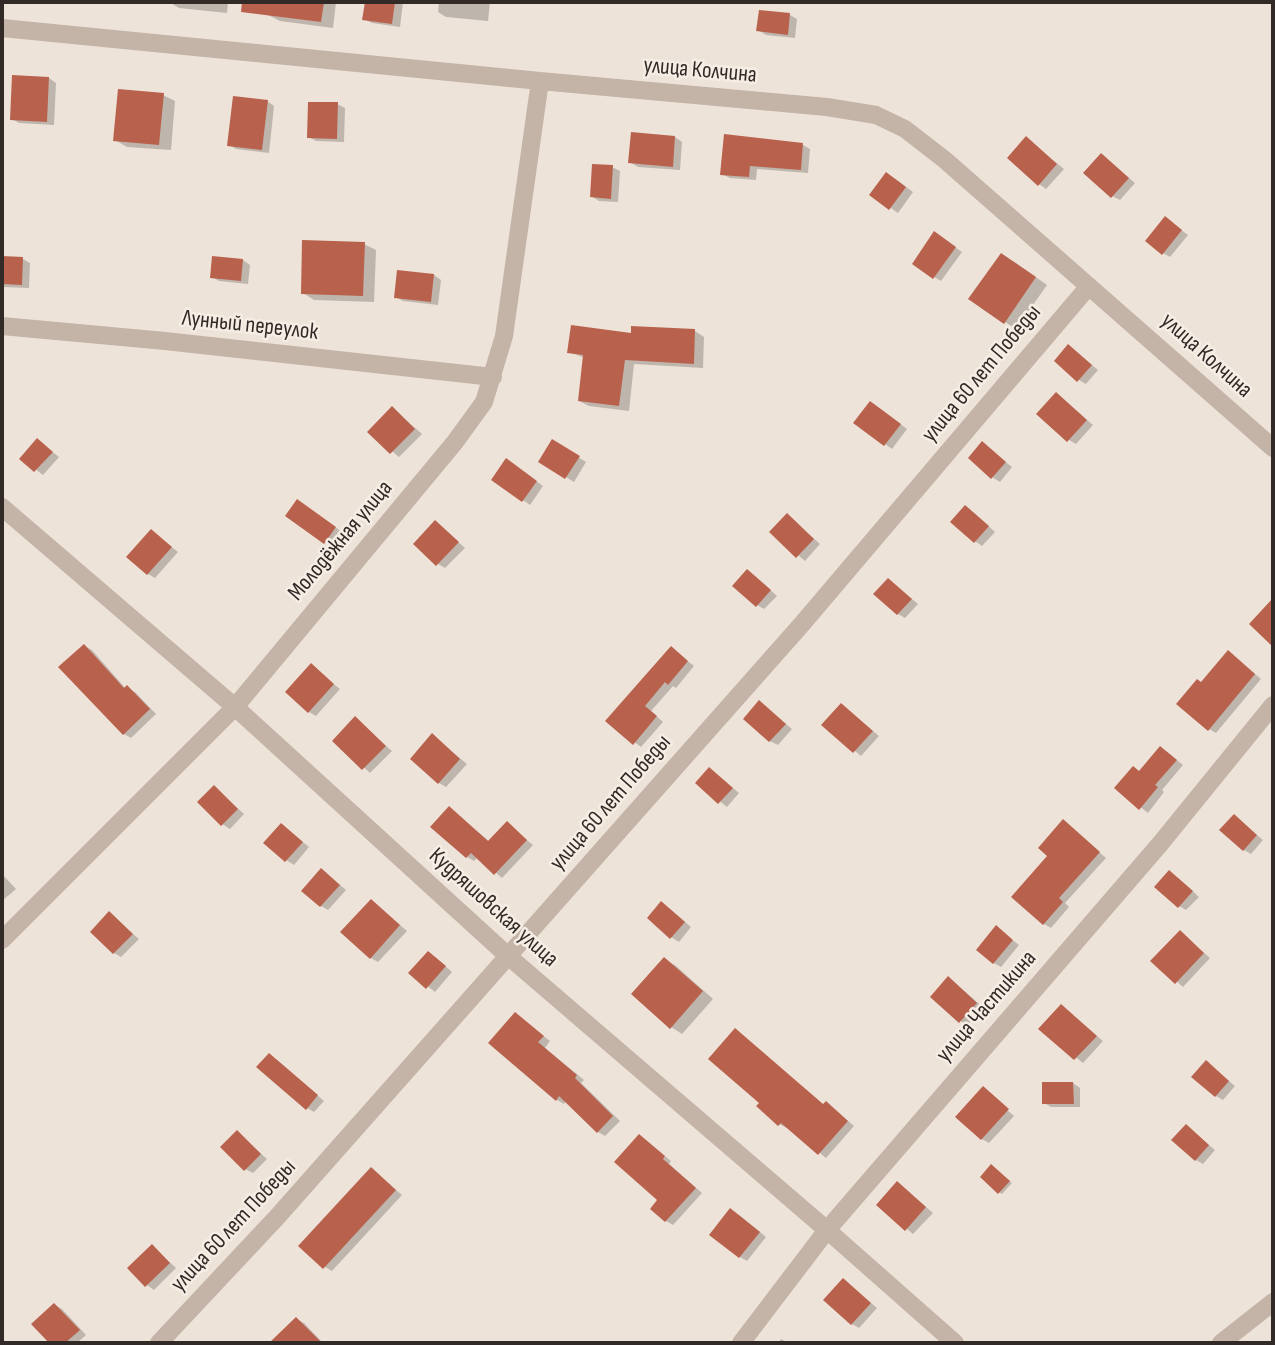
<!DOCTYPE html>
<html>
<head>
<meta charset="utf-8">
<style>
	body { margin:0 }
	#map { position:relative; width:1275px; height:1345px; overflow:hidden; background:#eee3d9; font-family:"Sofia Sans Condensed",sans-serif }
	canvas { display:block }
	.frame { position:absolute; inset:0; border:4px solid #322a27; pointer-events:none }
</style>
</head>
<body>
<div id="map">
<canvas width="1275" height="1345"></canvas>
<div class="frame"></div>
</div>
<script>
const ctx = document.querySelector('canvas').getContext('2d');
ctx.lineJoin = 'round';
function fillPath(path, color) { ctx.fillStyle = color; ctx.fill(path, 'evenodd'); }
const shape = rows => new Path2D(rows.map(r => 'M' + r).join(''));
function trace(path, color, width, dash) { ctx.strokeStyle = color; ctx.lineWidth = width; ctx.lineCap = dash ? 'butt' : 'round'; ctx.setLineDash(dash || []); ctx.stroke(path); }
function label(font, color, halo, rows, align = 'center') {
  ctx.font = font + ' "Sofia Sans Condensed",sans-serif'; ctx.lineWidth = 5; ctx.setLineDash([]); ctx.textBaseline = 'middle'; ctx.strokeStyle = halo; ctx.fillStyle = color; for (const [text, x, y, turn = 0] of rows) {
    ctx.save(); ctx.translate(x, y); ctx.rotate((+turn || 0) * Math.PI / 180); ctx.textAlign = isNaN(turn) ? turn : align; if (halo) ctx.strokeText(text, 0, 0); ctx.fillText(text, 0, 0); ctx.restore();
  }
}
const shadow = shape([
	[169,2,228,2,227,13,179,8],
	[270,2,336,2,333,28,280,21,268,15],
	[367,2,403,2,400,27,372,23,364,19],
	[439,2,490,2,488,21,446,17,438,12],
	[761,12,790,15,797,19,795,38,766,35,758,30],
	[49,78,56,83,54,125,19,123,12,119],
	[163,95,175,101,171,150,127,147,115,140],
	[267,101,274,106,269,153,236,149,229,145],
	[337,104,345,108,344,142,316,141,309,137],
	[675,137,682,142,680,170,638,167,630,162],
	[1027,139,1064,169,1046,189,1039,184],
	[803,145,810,149,808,173,757,169,756,180,730,178,722,174],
	[1108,160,1135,183,1120,200,1112,196],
	[612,167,620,171,618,202,599,201,591,196],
	[894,178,913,192,898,213,872,195],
	[1172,223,1188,235,1170,257,1163,253],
	[942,238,962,252,941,281,934,277],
	[364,244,376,250,374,302,314,300,303,293],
	[2,258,23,259,30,263,29,288,2,287],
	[243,260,250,265,248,284,219,281,212,277],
	[1013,261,1047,285,1016,329,1005,322],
	[434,275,441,280,438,305,403,301,396,297],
	[695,331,704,337,703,368,634,364,629,411,589,406,579,401,585,358,569,352,632,335],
	[1069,346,1098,370,1086,384,1079,380],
	[1056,394,1093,425,1076,444,1069,440],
	[878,407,907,429,892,449,856,423],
	[392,408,422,434,399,457,369,432],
	[38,441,59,457,43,475,22,459],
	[553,441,586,462,574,482,540,461],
	[983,444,1012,467,1000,482,992,477],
	[514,465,543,486,530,505,523,500],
	[305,505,342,532,332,546,324,542],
	[973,512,995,532,982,546,975,541],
	[787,515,820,544,805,561,771,532],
	[435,522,465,548,445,568,438,564],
	[151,531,178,552,155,578,148,574],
	[755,576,777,596,764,609,757,605],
	[888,580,918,604,905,618,898,614],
	[84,646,92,650,126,689,135,692,156,714,131,738,124,734],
	[672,649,694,666,676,688,673,686,651,711,663,722,641,747,607,721],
	[1235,657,1261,679,1216,733,1209,729,1202,683],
	[311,666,340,689,316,716,309,712],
	[759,702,792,729,778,745,770,741],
	[841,705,879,736,861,756,824,725],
	[355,719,392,751,370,773,334,740],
	[433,736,467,764,446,787,439,783],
	[1167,752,1183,765,1162,790,1164,792,1148,813,1116,788],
	[710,769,739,793,727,807,697,783],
	[214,787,244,814,230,829,222,824],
	[449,808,490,842,507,824,533,845,502,878,478,857,474,861,467,857],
	[1234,816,1263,840,1251,854,1244,850],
	[1063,821,1106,858,1065,903,1069,907,1051,928,1044,924,1049,856],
	[282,825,309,847,294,865,286,860],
	[322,870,346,890,328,910,321,906],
	[2,874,16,889,2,901],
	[1177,877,1199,897,1186,910,1179,906],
	[372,901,407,931,378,962,371,958],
	[669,908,691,927,679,942,671,937],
	[109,914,139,939,121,957,114,953],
	[997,928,1019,945,1001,967,994,963],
	[1180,932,1210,958,1183,987,1153,961],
	[435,957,452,972,435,992,411,973],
	[664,959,676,966,713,999,682,1034,671,1027],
	[955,983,984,1008,967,1026,932,997],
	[1061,1006,1103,1041,1083,1063,1041,1029],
	[515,1014,550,1041,545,1048,584,1080,581,1083,620,1121,605,1136,598,1132,566,1101,564,1104,557,1100],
	[276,1059,324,1101,314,1112,307,1108],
	[1206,1062,1235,1086,1223,1100,1216,1096],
	[1073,1083,1080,1088,1080,1107,1051,1107,1044,1103],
	[988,1093,1014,1116,989,1143,982,1139],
	[825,1105,833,1108,854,1126,826,1158,788,1127,787,1128,779,1124,759,1106],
	[1186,1126,1215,1150,1203,1164,1196,1160],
	[237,1132,267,1159,253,1173,245,1169],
	[639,1136,671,1161,669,1164,702,1193,673,1225,666,1221],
	[994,1168,1012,1183,1002,1194,999,1192],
	[371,1169,402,1195,332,1271,325,1267],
	[898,1183,933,1213,913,1234,878,1205],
	[738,1214,766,1237,747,1261,740,1257],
	[152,1246,176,1268,154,1290,147,1285],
	[843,1280,877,1308,859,1328,852,1324],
	[55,1305,62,1309,86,1335,77,1343,51,1343,34,1324],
	[296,1319,304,1323,323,1343,271,1343],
	[781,1339,788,1343,789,1343,778,1343]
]);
const building = shape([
	[242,2,324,2,321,22,241,12],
	[365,2,395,2,392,24,362,20],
	[759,10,790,13,788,35,756,31],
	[12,75,49,77,47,122,10,120],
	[118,89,164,93,159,145,113,141],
	[233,96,268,100,262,150,227,146],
	[308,102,338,102,337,139,307,138],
	[631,132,675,136,673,167,628,163],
	[724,134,803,143,801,170,750,166,749,177,720,175],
	[1026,136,1057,164,1038,186,1007,158],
	[1101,153,1129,178,1111,198,1083,173],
	[592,164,613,165,611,199,590,197],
	[886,172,906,187,889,210,869,195],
	[1165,216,1182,230,1162,255,1145,241],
	[934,231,956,247,933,279,912,264],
	[302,240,365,242,363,296,301,294],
	[1001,253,1036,277,1004,324,968,299],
	[2,256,23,257,22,285,2,284],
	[212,256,243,259,241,281,210,278],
	[397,270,434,274,431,302,394,298],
	[571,325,631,333,631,326,695,329,694,364,625,360,619,406,578,401,583,355,567,353],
	[1068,344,1092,365,1077,382,1054,361],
	[1056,392,1087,420,1067,442,1036,414],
	[870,401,901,424,884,446,853,423],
	[392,406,415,429,390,454,367,432],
	[37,438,53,452,34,472,19,459],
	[552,439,580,456,565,479,538,462],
	[982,441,1006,462,991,479,968,458],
	[506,458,537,481,522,502,491,480],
	[297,499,336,527,324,544,285,516],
	[965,505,989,526,974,543,950,522],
	[787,513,814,539,796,558,769,532],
	[435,520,459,542,436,566,413,544],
	[151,529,172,547,147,575,126,557],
	[747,569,771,590,756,607,732,586],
	[888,578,912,599,897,615,873,594],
	[1273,598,1273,647,1249,624],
	[84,644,124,688,127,685,150,709,123,735,58,667],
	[671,646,688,661,668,685,665,682,645,706,657,716,633,745,605,721],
	[1228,650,1255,674,1208,731,1176,704,1197,679,1201,682],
	[311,663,334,684,308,713,285,692],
	[759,700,786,724,769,742,743,719],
	[841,703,873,731,853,753,821,725],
	[355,716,386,746,362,770,332,741],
	[432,733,460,759,438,784,410,759],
	[1160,746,1177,760,1155,785,1158,787,1139,810,1114,788,1133,766,1139,771],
	[709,767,733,788,718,804,695,783],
	[214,785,238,809,221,826,197,802],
	[449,806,488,841,507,821,527,840,494,875,471,853,466,858,430,827],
	[1234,814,1257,835,1243,851,1219,830],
	[1063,819,1100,852,1059,898,1063,902,1043,925,1011,897,1047,856,1038,848],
	[281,823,303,842,285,862,263,843],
	[321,868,340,885,320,907,301,891],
	[1169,870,1193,891,1178,908,1154,887],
	[371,899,400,925,370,959,340,932],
	[661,901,685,922,670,939,647,918],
	[109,911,133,934,113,954,90,932],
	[996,925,1013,940,993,964,976,950],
	[1180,930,1204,953,1175,984,1150,961],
	[428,951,446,966,426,989,408,973],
	[664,957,703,991,670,1029,631,994],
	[948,976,977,1003,959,1023,930,997],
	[1061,1004,1097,1036,1074,1060,1038,1029],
	[515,1012,544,1036,538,1042,577,1075,575,1078,613,1116,597,1133,559,1096,556,1101,488,1043],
	[735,1028,823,1104,826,1101,848,1121,818,1155,781,1123,778,1126,756,1106,759,1103,708,1059],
	[269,1053,318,1095,306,1110,256,1067],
	[1206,1060,1229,1081,1215,1097,1191,1077],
	[1042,1082,1073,1082,1074,1104,1042,1104],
	[983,1086,1009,1109,981,1140,955,1117],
	[1186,1124,1209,1145,1195,1161,1171,1140],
	[237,1130,261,1154,244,1171,220,1147],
	[639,1134,665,1156,663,1159,696,1188,665,1222,650,1209,657,1200,614,1162],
	[991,1164,1010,1181,998,1194,980,1177],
	[371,1167,396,1190,323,1269,298,1246],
	[897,1181,926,1207,905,1231,876,1205],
	[730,1208,760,1232,739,1258,709,1235],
	[152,1244,170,1263,145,1287,127,1268],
	[843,1278,871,1303,851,1325,823,1300],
	[54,1303,80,1330,65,1343,49,1343,31,1324],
	[296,1317,322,1343,269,1343]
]);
const minor = shape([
	[2,28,540,81,827,107,876,115,905,129,945,160,1273,448],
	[2,326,165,341,493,377],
	[2,507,235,707,508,956,827,1230,955,1343],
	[2,940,235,707,455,442,484,402,504,336,540,81],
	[159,1343,278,1216,802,624,1089,286],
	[741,1343,827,1230,1160,844,1273,705],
	[1221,1343,1273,1302]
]);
const streetNames = [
	["улица Колчина",700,71,5],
	["Лунный переулок",250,326,6],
	["улица Колчина",1206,356,42],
	["улица 60 лет Победы",982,374,-50],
	["Молодёжная улица",341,541,-50],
	["улица 60 лет Победы",611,803,-49],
	["Кудряшовская улица",493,908,42],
	["улица Частикина",987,1007,-49],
	["улица 60 лет Победы",234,1226,-47]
];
fillPath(shadow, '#0003');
fillPath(building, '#b8624d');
trace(minor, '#c4b3a7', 18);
label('23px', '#322a27', '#f6eee5', streetNames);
</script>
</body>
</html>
